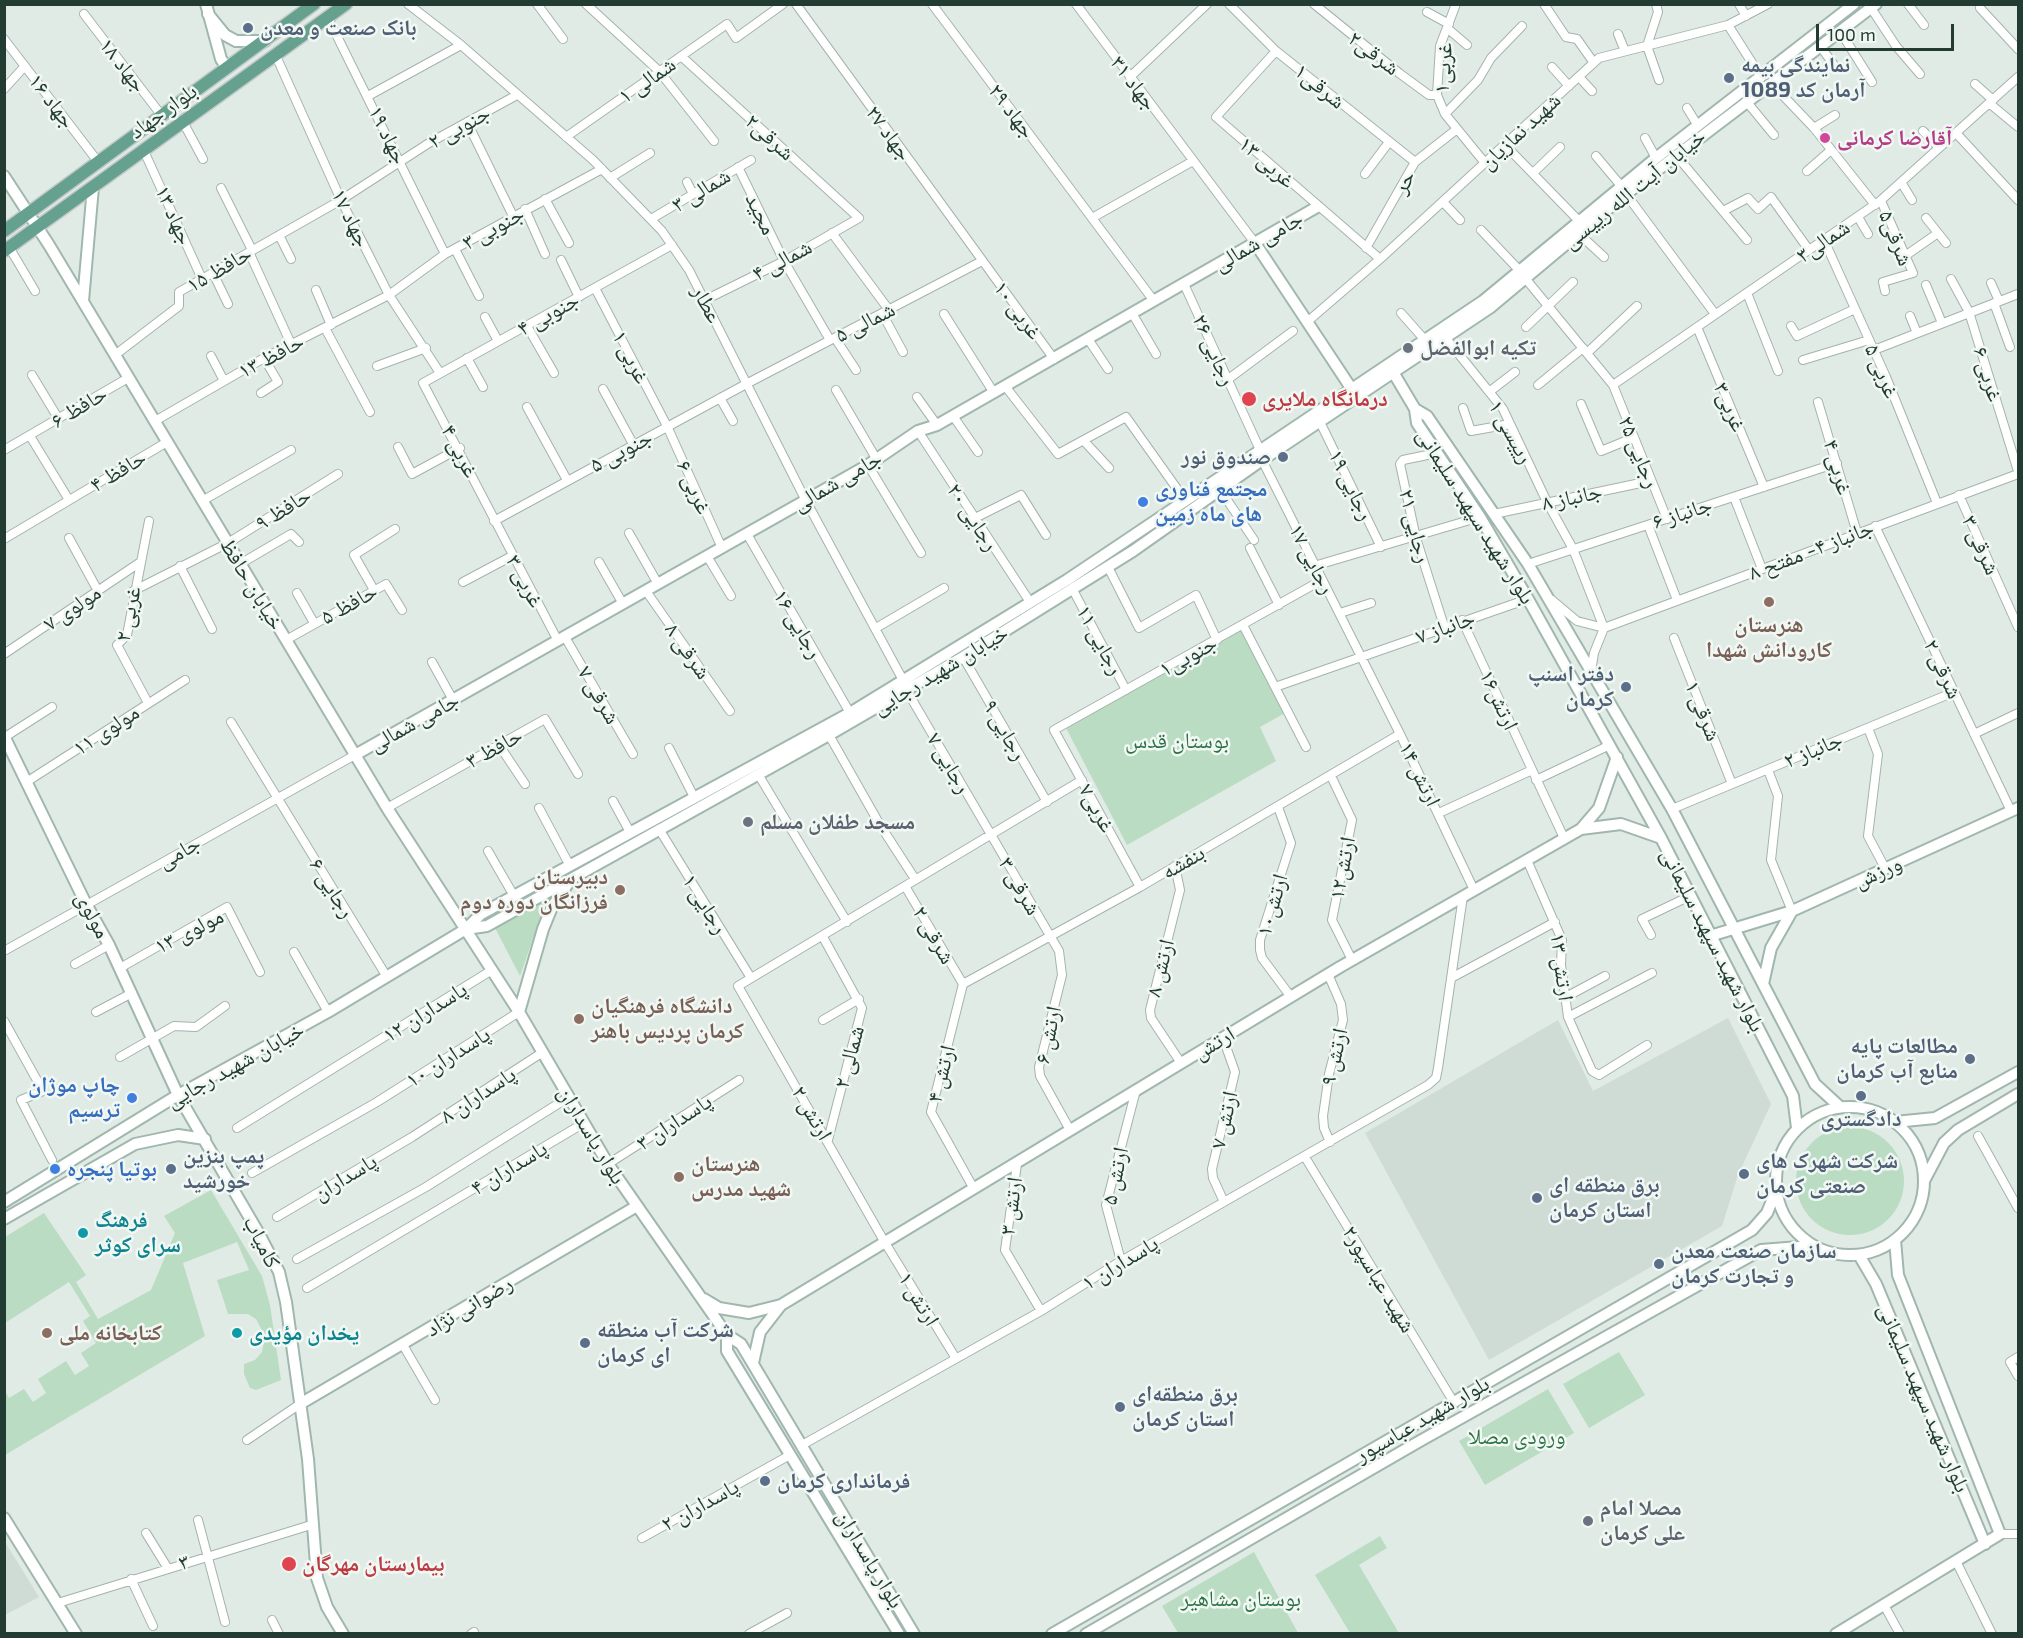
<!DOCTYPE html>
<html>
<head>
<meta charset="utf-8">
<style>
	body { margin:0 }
	#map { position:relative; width:2023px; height:1638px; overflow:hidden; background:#e1ebe6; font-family:"Exo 2",sans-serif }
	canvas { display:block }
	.frame { position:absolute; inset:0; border:6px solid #223c33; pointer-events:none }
	.scale { position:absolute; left:1816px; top:24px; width:138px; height:27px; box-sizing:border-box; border:3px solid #223c33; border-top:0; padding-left:8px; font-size:18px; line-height:21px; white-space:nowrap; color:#223c33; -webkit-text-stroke:4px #f1f8f4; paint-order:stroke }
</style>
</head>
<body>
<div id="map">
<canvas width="2023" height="1638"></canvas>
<div class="frame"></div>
<div class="scale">100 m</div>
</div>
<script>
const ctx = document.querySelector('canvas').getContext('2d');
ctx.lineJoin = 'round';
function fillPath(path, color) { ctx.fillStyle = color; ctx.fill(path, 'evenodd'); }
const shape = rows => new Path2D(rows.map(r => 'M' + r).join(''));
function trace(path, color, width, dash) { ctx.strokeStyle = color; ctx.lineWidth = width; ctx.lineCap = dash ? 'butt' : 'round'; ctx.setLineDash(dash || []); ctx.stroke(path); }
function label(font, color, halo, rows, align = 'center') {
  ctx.font = font + ' "Exo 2","Noto Naskh Arabic",sans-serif'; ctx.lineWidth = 5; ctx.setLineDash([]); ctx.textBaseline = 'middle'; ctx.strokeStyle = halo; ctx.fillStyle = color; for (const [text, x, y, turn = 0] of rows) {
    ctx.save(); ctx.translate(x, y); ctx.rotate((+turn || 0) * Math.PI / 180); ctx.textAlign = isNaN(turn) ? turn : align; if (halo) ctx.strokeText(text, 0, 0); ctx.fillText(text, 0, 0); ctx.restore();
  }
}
const built = shape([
	[1728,1018,1771,1104,1738,1175,1722,1226,1489,1360,1365,1133,1558,1020,1593,1091],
	[5,1542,39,1597,5,1615,4,1615]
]);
const green = shape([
	[1245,627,1285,713,1260,727,1276,761,1127,845,1066,728],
	[547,898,520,976,495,928],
	'1796 1181a54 54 0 1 1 108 0a54 54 0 1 1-108 0Z',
	[211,1190,262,1276,270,1305,281,1380,256,1390,250,1388,244,1374,244,1364,255,1360,262,1352,265,1336,256,1319,248,1314,228,1314,217,1280,249,1270,237,1242,183,1263,205,1336,5,1455,5,1391,9,1398,24,1389,33,1402,46,1393,38,1379,66,1361,75,1375,89,1366,81,1353,96,1343,83,1321,90,1316,69,1282,5,1323,5,1237,44,1213,86,1275,76,1282,98,1319,151,1290,175,1233,164,1216],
	[1619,1352,1645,1395,1589,1428,1563,1384],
	[1548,1389,1574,1433,1485,1485,1459,1441],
	[1380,1536,1387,1548,1359,1565,1399,1633,1350,1633,1315,1575],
	[1254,1552,1298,1633,1178,1633,1162,1606]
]);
const street = shape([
	[408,4,461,45,593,160,662,231,689,270,805,499,904,682],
	[537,4,563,39],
	[586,4,659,71,714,141],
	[796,4,1054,359],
	[932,4,1154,301],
	[1076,4,1255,243],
	[1229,4,1276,51,1415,162],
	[1314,4,1399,73,1429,95,1437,95],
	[1456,4,1440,46,1437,95,1445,114,1485,163],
	[1544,4,1566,37,1577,39,1594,63],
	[1656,4,1658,12,1647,46,1659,80],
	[1739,4,1746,16],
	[1908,4,1924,25],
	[1871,8,1896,46,1920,74],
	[1980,8,2018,49],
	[1427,12,1449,24],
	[84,14,162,116],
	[328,18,445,254],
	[1728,25,1761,77],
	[1447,28,1467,45],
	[1840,31,1872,82],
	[1618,34,1625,51],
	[4,39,99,163],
	[1820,46,1834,65],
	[1276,51,1216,117,1380,259],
	[276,56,341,200,389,295,440,373],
	[681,56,859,218,784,261,705,300],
	[1552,67,1569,86],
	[1130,77,1207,4],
	[1579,77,1592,91],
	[1771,83,1814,128,1875,205],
	[1975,84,1993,100],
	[4,89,25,66],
	[368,96,461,45],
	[1746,101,1774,135],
	[1989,103,2018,127],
	[1687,108,1698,126],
	[1445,114,1478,80,1491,58,1522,26],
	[183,122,203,159],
	[467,122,513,216],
	[1814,128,1835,115],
	[1923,131,1939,148],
	[1956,133,2018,200],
	[566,137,727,24,736,38,783,4],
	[1645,138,1656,158],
	[1505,145,1580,222],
	[144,151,202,279],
	[1676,155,1747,240],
	[1596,156,1622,187],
	[738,167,784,261,830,340],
	[1807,171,1831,150],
	[1533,173,1560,147],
	[1365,174,1389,142],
	[610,178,650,153],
	[687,182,693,194],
	[1901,182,1912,200],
	[221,188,252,250],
	[1626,194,1715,314],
	[545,199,569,243],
	[1881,201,1913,273,1883,282,1885,291],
	[1443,202,1460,220],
	[525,209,545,254],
	[1725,210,1748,198,1758,209,1771,197,1809,250],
	[1858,217,1868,234],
	[1092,218,1193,161],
	[1926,218,1946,243],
	[651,219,751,160],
	[1481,230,1520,271],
	[832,233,889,310],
	[1578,233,1604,257],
	[279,235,291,259],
	[1824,240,1886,377,1937,503],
	[9,247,35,291],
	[1366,248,1415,162,1457,129],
	[455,249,479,296],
	[249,252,291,344],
	[1905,256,1938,233],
	[561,260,579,297],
	[213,273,228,304],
	[1525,278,1613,385,1667,519],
	[1951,279,1969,312,2018,471],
	[1991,283,1999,301],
	[1184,284,1260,450],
	[1926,285,1942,323],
	[595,288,667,426,722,548],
	[316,290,331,325],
	[1747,293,1778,371],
	[1994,303,2010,347],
	[882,313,903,352],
	[1132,313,1156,354],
	[1401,313,1424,339],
	[944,314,994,393],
	[1910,316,1917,333],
	[485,317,498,341],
	[1307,322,1380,259,1599,58,1728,25,1768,4],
	[527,326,554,373],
	[1791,326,1797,336,1855,309],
	[1526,327,1573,282],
	[1697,327,1764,487],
	[325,328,370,412],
	[1445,337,1503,409,1547,502,1573,549,1604,628],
	[835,338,856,370],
	[1088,339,1108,369],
	[1874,350,2018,294],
	[1587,353,1637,306],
	[115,355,179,306,179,292,341,200,429,143,517,95],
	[211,356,224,381],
	[467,358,483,387],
	[1803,360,1869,340],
	[377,366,426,348],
	[32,375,58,418],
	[1227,380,1293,331],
	[1538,385,1583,348],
	[1613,385,1880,201,2018,77],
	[1005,386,1058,454,1126,417,1185,500],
	[603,389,633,444],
	[836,390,877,460],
	[1489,392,1515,372],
	[261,393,278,382,264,358],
	[917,397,937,425],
	[720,398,733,421],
	[1818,402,1857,533],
	[1581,404,1601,451,1633,438],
	[527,407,567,480],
	[1463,408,1471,431,1510,424],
	[953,416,978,452],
	[155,421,264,358,389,295,445,254,602,169],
	[1320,422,1381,547],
	[918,431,1030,602],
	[30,436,69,500],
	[1084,441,1109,468],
	[398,447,412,474,460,448],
	[4,450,128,378],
	[1437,453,1403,460,1400,464,1416,538,1444,626],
	[1262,460,1400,734,1474,890],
	[868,465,921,553],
	[1221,491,1254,540],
	[1959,495,2018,627],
	[1734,497,1762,569],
	[202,501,291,450],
	[1494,514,1650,481],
	[973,519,1021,495,1046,535],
	[494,521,748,383,982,261],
	[1648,525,1677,600],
	[1875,526,2011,811],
	[629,533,658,584],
	[747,534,850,713],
	[69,538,98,591],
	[4,539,167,442],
	[1250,548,1279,605],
	[707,556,731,596],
	[599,562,623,604],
	[240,564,291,534,299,542],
	[1528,564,1837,463],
	[180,566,212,629],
	[1314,566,1480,517],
	[1108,567,1139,628,1196,595,1217,640],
	[463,582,512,556],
	[374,590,354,555,395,529],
	[1073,590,1126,690],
	[133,591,228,543,338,474],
	[646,591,730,711],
	[297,593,314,623],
	[1552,600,1577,621,1604,628,2018,474],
	[1340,613,1371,603],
	[1462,620,1564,838],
	[1243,625,1306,747],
	[876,628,944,588],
	[565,637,633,754],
	[1674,638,1732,784],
	[286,640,386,584,402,610],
	[558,641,423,383,672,245],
	[4,654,139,563],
	[963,657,1047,802],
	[432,662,453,700],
	[1591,672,1594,653,1604,628],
	[1275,687,1528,599],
	[907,691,1059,951,1062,975,1039,1067,1040,1076,1070,1130],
	[148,703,117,645,127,635,149,521],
	[231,722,387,977],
	[1868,728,1878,754,1868,836,1885,868],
	[1974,734,2018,713],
	[829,735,880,825,915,879],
	[5,737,52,707],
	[499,745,525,784],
	[669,748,694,797],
	[1768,770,1778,796,1771,860,1792,911],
	[758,774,847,922],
	[1331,776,1352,820,1332,920,1352,960],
	[1536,780,1610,745],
	[28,781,185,680],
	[613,801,630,832],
	[1278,807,1291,843,1260,940,1260,950,1262,958,1291,997],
	[387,808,545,719,578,774],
	[539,808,570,866],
	[1672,809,1954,692],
	[1439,813,1532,770],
	[659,829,751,978],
	[488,851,514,896],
	[1527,860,1562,940,1561,965,1568,1017,1592,1071,1599,1075,1647,1045],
	[1175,866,1180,890,1150,1010,1151,1018,1181,1063],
	[905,886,963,984],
	[1140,887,1054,730,1322,580],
	[1651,935,1642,919,1690,896],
	[823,937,862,1008,828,1140],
	[4,951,355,755],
	[294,952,328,1012],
	[75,964,109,945],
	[120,968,227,907,260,972],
	[1328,974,1341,1004,1343,1020,1329,1074,1323,1116,1324,1128,1330,1142],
	[1453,977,1555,922],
	[963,984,1140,887,1400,734],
	[963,984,931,1112,974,1189],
	[1566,997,1605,976],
	[96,1012,132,993],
	[1568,1017,1652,973],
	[823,1020,859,999],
	[4,1021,43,1091,21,1100,52,1160],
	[1223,1038,1235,1072,1212,1169,1213,1178,1224,1202],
	[120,1057,174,1026,196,1027,225,1006],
	[237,1128,492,970],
	[1978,1136,2018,1208],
	[1305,1157,1453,1401],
	[608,1164,739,1080],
	[1017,1164,1005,1250,1041,1311],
	[252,1173,377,1102,519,1012],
	[277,1217,412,1137,543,1052],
	[297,1259,426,1187,569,1097],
	[1121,1261,1106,1205,1136,1090],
	[307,1288,584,1123],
	[403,1345,435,1400],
	[955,1357,884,1241,738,986,1082,780],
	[2018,1357,2010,1362,2018,1376],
	[247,1440,300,1404],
	[802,1445,1041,1311,1121,1261,1428,1085,1436,1078,1438,1068,1463,896],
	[198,1520,225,1622],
	[146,1533,167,1567],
	[2000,1534,2018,1534],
	[642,1538,790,1455],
	[1956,1561,1992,1634],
	[131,1579,153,1626],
	[58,1603,311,1525],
	[1884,1605,1900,1634],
	[272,1620,279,1634],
	[471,1634,474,1632],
	[749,1634,787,1613]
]);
const secondary = shape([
	[206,4,221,59,227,68],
	[208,14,225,35,236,41,265,41],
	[4,176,49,245,387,808,519,1012,608,1164,727,1335,741,1344,914,1634],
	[1255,243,1351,388],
	[83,301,93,187],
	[1390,367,1415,409,1417,423,1480,517,1528,599,1661,838,1793,1096,1797,1128],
	[1415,409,1427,416,1528,564,1672,809,1815,1084,1840,1107],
	[4,736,86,904,109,945,178,1095,258,1232,279,1272,286,1302,308,1459,317,1578,327,1607,343,1634],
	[355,755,868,465,918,431,937,425,1317,207],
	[1581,829,1621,824,1661,838],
	[466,929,487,926,829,735,963,657,1133,551,1262,460,1491,307,1626,194,1876,4],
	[1710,936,1792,911,2018,808],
	[1763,984,1771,948,1792,911],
	[519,1012,543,929,552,907,569,882],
	'1776 1181a74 74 0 1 1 148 0a74 74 0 1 1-148 0Z',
	[1895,1122,1935,1118,2018,1072],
	[1924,1181,1944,1143,1958,1130,2018,1094],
	[4,1202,178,1095,328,1012,466,929,481,914,850,713,1067,580,1483,301,1656,158,1854,4],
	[4,1219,135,1144,178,1135,205,1139],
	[1859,1255,1876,1284,1985,1544],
	[704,1299,719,1308,749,1313,781,1305],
	[727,1335,727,1351,899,1634],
	[753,1363,760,1332,781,1305,1340,967,1581,829,1599,808,1617,757],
	[300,1404,637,1206],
	[4,1518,76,1634],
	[1052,1634,1752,1230,1767,1213,1776,1191],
	[1086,1634,1420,1441,1761,1250,1812,1246],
	[1836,1634,2000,1534,1898,1275,1895,1240]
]);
const primary = shape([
	[4,231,314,4],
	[4,251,346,4]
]);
const markers = [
	[248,28,6,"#5c6f8a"],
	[1729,78,6,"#5c6f8a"],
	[1825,138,6,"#d1479c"],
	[1408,348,6,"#6b7280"],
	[1249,399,8,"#e0444e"],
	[1283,457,6,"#5c6f8a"],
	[1143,502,6,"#3f7fe0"],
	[1769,602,6,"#8d6e63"],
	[1626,687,6,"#5c6f8a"],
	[748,822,6,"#6b7280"],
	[620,890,6,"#8d6e63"],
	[579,1019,6,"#8d6e63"],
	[1970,1059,6,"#5c6f8a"],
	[1861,1096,6,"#5c6f8a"],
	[132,1098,6,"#3f7fe0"],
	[55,1169,6,"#3f7fe0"],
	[171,1169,6,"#5c6f8a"],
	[1744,1174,6,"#5c6f8a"],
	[679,1177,6,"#8d6e63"],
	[1537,1198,6,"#5c6f8a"],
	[83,1233,6,"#0f9aa8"],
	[1659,1264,6,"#5c6f8a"],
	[47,1333,6,"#8d6e63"],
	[237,1333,6,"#0f9aa8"],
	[585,1343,6,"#5c6f8a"],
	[1120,1407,6,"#5c6f8a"],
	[765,1481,6,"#5c6f8a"],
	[1588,1521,6,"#6b7280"],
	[289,1564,8,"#e0444e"]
];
const serviceNames = [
	["بانک صنعت و معدن",260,28],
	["نمایندگی بیمه",1741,65],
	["آرمان کد 1089",1741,90],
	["صندوق نور",1271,457,"right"],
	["دفتر اسنپ",1614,674,"right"],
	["کرمان",1614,699,"right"],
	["مطالعات پایه",1958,1046,"right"],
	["منابع آب کرمان",1958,1071,"right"],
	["دادگستری",1861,1119,"center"],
	["پمپ بنزین",183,1156],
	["خورشید",183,1181],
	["شرکت شهرک های",1756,1161],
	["صنعتی کرمان",1756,1186],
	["برق منطقه ای",1549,1185],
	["استان کرمان",1549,1210],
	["سازمان صنعت معدن",1671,1251],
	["و تجارت کرمان",1671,1276],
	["شرکت آب منطقه",597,1330],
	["ای کرمان",597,1355],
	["برق منطقه‌ای",1132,1394],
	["استان کرمان",1132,1419],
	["فرمانداری کرمان",777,1481]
];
const streetNames = [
	["شرقی۲",1374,53,37],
	["جهاد ۱۸",123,65,52],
	["غربی۱",1443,68,-86],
	["شمالی ۱",647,80,-35],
	["جهاد ۳۱",1134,83,53],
	["شرقی۱",1320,86,39],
	["جهاد ۱۶",52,101,53],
	["بلوار جهاد",163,111,-36],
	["جهاد ۲۹",1012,111,53],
	["جنوبی ۲",459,127,-29],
	["شهید نمازیان",1520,131,-43],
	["جهاد ۲۷",889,133,54],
	["جهاد ۱۹",388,135,64],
	["شرقی۲",770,137,42],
	["غربی ۱۳",1267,162,41],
	["حر",1404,182,-60],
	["خیابان آیت الله رییسی",1634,189,-39],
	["شمالی ۳",701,190,-31],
	["مجید",761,214,64],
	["جهاد ۱۳",174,215,66],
	["جهاد ۱۷",351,218,64],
	["جنوبی ۳",493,228,-29],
	["شرقی۵",1896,238,68],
	["جامی شمالی",1258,241,-30],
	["شمالی۳",1823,241,-34],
	["شمالی ۴",782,260,-28],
	["حافظ ۱۵",219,269,-30],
	["عطار",707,304,62],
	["غربی ۱۰",1018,310,54],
	["جنوبی ۴",548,314,-29],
	["شمالی ۵",865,322,-27],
	["رجایی ۲۶",1214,350,66],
	["حافظ ۱۳",271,356,-28],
	["غربی ۱",631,357,63],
	["غربی ۵",1882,371,67],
	["غربی ۶",1988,374,73],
	["حافظ ۶",79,407,-31],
	["غربی۳",1730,407,67],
	["رییسی ۱",1511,432,61],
	["غربی ۴",460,451,63],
	["جنوبی ۵",621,451,-28],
	["رجایی ۲۵",1639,452,68],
	["غربی ۴",1838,467,74],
	["حافظ ۴",118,471,-31],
	["جامی شمالی",837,481,-30],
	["رجایی ۱۹",1351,485,64],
	["غربی ۶",694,487,66],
	["جانباز ۸",1572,497,-12],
	["حافظ ۹",283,509,-32],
	["جانباز ۶",1682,513,-18],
	["بلوار شهید سپهبد سلیمانی",1476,516,58],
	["رجایی ۲۰",973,517,57],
	["رجایی ۲۱",1415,526,76],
	["شرقی ۳",1981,545,66],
	["جانباز ۴- مفتح ۸",1811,550,-21],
	["رجایی ۱۷",1312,559,63],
	["غربی ۳",525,581,62],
	["خیابان حافظ",252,584,59],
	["حافظ ۵",349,604,-29],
	["مولوی ۷",72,608,-34],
	["غربی ۲",128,614,-78],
	["رجایی ۱۶",798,624,60],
	["جانباز ۷",1445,627,-20],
	["رجایی ۱۱",1100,640,62],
	["شرقی ۸",688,651,55],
	["جنوبی۱",1188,656,-29],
	["شرقی ۲",1943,669,65],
	["خیابان شهید رجایی",940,670,-31],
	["شرقی ۷",599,695,60],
	["ارتش۱۶",1499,700,65],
	["شرقی ۱",1703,711,68],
	["جامی شمالی",414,722,-29],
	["مولوی ۱۱",106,730,-33],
	["رجایی ۹",1005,730,60],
	["حافظ ۳",494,748,-29],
	["جانباز ۲",1813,750,-23],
	["رجایی ۷",949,763,60],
	["ارتش ۱۴",1420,774,64],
	["غربی۷",1097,808,61],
	["جامی",179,852,-29],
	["بنفشه",1183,862,-30],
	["ارتش۱۲",1342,868,-79],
	["ورزش",1878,872,-24],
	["شرقی ۳",1020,886,60],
	["رجایی ۶",332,888,58],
	["رجایی ۱",705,904,58],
	["ارتش۱۰",1272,905,-74],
	["مولوی",93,915,62],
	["مولوی ۱۳",189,931,-27],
	["شرقی ۲",934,935,60],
	["بلوار شهید سپهبد سلیمانی",1713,940,63],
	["ارتش ۱۳",1562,967,83],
	["ارتش ۸",1160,968,-76],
	["پاسداران ۱۲",425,1012,-32],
	["ارتش ۶",1048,1035,-78],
	["ارتش",1214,1043,-31],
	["پاسداران ۱۰",448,1057,-32],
	["شمالی ۲",849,1057,-75],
	["ارتش ۹",1334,1057,-77],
	["خیابان شهید رجایی",235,1065,-29],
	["ارتش ۴",941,1074,-76],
	["پاسداران ۸",478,1095,-33],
	["ارتش ۲",812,1113,60],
	["ارتش ۷",1224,1120,-77],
	["پاسداران ۳",674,1122,-33],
	["بلوار پاسداران",592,1135,59],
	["پاسداران ۴",509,1168,-31],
	["ارتش ۵",1115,1176,-78],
	["پاسداران",345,1177,-31],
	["ارتش ۳",1011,1206,-82],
	["کامیاب",262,1242,63],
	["پاسداران ۱",1120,1263,-31],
	["شهید عباسپور۲",1379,1279,59],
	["ارتش ۱",919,1299,59],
	["رضوانی نژاد",469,1306,-31],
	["بلوار شهید سپهبد سلیمانی",1924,1398,67],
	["بلوار شهید عباسپور",1422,1419,-30],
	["پاسداران ۲",700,1505,-29],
	["بلوار پاسداران",870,1559,59],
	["۳",184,1562,-18]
];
const hotelNames = [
	["آقارضا کرمانی",1837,138]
];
const worshipNames = [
	["تکیه ابوالفضل",1420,348],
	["مسجد طفلان مسلم",760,822],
	["مصلا امام",1600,1508],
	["علی کرمان",1600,1533]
];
const healthNames = [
	["درمانگاه ملایری",1262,399],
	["بیمارستان مهرگان",302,1564]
];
const shopNames = [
	["مجتمع فناوری",1155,489],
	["های ماه زمین",1155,514],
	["چاپ موژان",120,1085,"right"],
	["ترسیم",120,1110,"right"],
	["بوتیا پنجره",67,1169]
];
const educationNames = [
	["هنرستان",1769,625,"center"],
	["کارودانش شهدا",1769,650,"center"],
	["دبیرستان",608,877,"right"],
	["فرزانگان دوره دوم",608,902,"right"],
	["دانشگاه فرهنگیان",591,1006],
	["کرمان پردیس باهنر",591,1031],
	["هنرستان",691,1164],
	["شهید مدرس",691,1189],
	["کتابخانه ملی",59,1333]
];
const parkNames = [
	["بوستان قدس",1177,741],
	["ورودی مصلا",1517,1437],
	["بوستان مشاهیر",1241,1599]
];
const cultureNames = [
	["فرهنگ",95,1220],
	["سرای کوثر",95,1245],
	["یخدان مؤیدی",249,1333]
];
fillPath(built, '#cfdbd5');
fillPath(green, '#badcc2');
trace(street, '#a4b3ad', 10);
trace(secondary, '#a0b7ae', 14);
trace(primary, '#c1c8c6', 15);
trace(street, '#fff', 8);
trace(secondary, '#fff', 10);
trace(primary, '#66a08e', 12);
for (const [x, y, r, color] of markers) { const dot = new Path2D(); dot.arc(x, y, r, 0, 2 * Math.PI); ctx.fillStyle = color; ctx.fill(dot); trace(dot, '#f1f8f4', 2); }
label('bold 22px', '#4e5e75', '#f1f8f4', serviceNames, 'left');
label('22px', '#223c33', '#f1f8f4', streetNames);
label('bold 22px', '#b23c85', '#f1f8f4', hotelNames, 'left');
label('bold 22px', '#5b616d', '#f1f8f4', worshipNames, 'left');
label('bold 22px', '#be3a42', '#f1f8f4', healthNames, 'left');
label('bold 22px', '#366cbe', '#f1f8f4', shopNames, 'left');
label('bold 22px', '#785e54', '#f1f8f4', educationNames, 'left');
label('22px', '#2d7244', '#f1f8f4', parkNames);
label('bold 22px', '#0d838f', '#f1f8f4', cultureNames, 'left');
</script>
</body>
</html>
